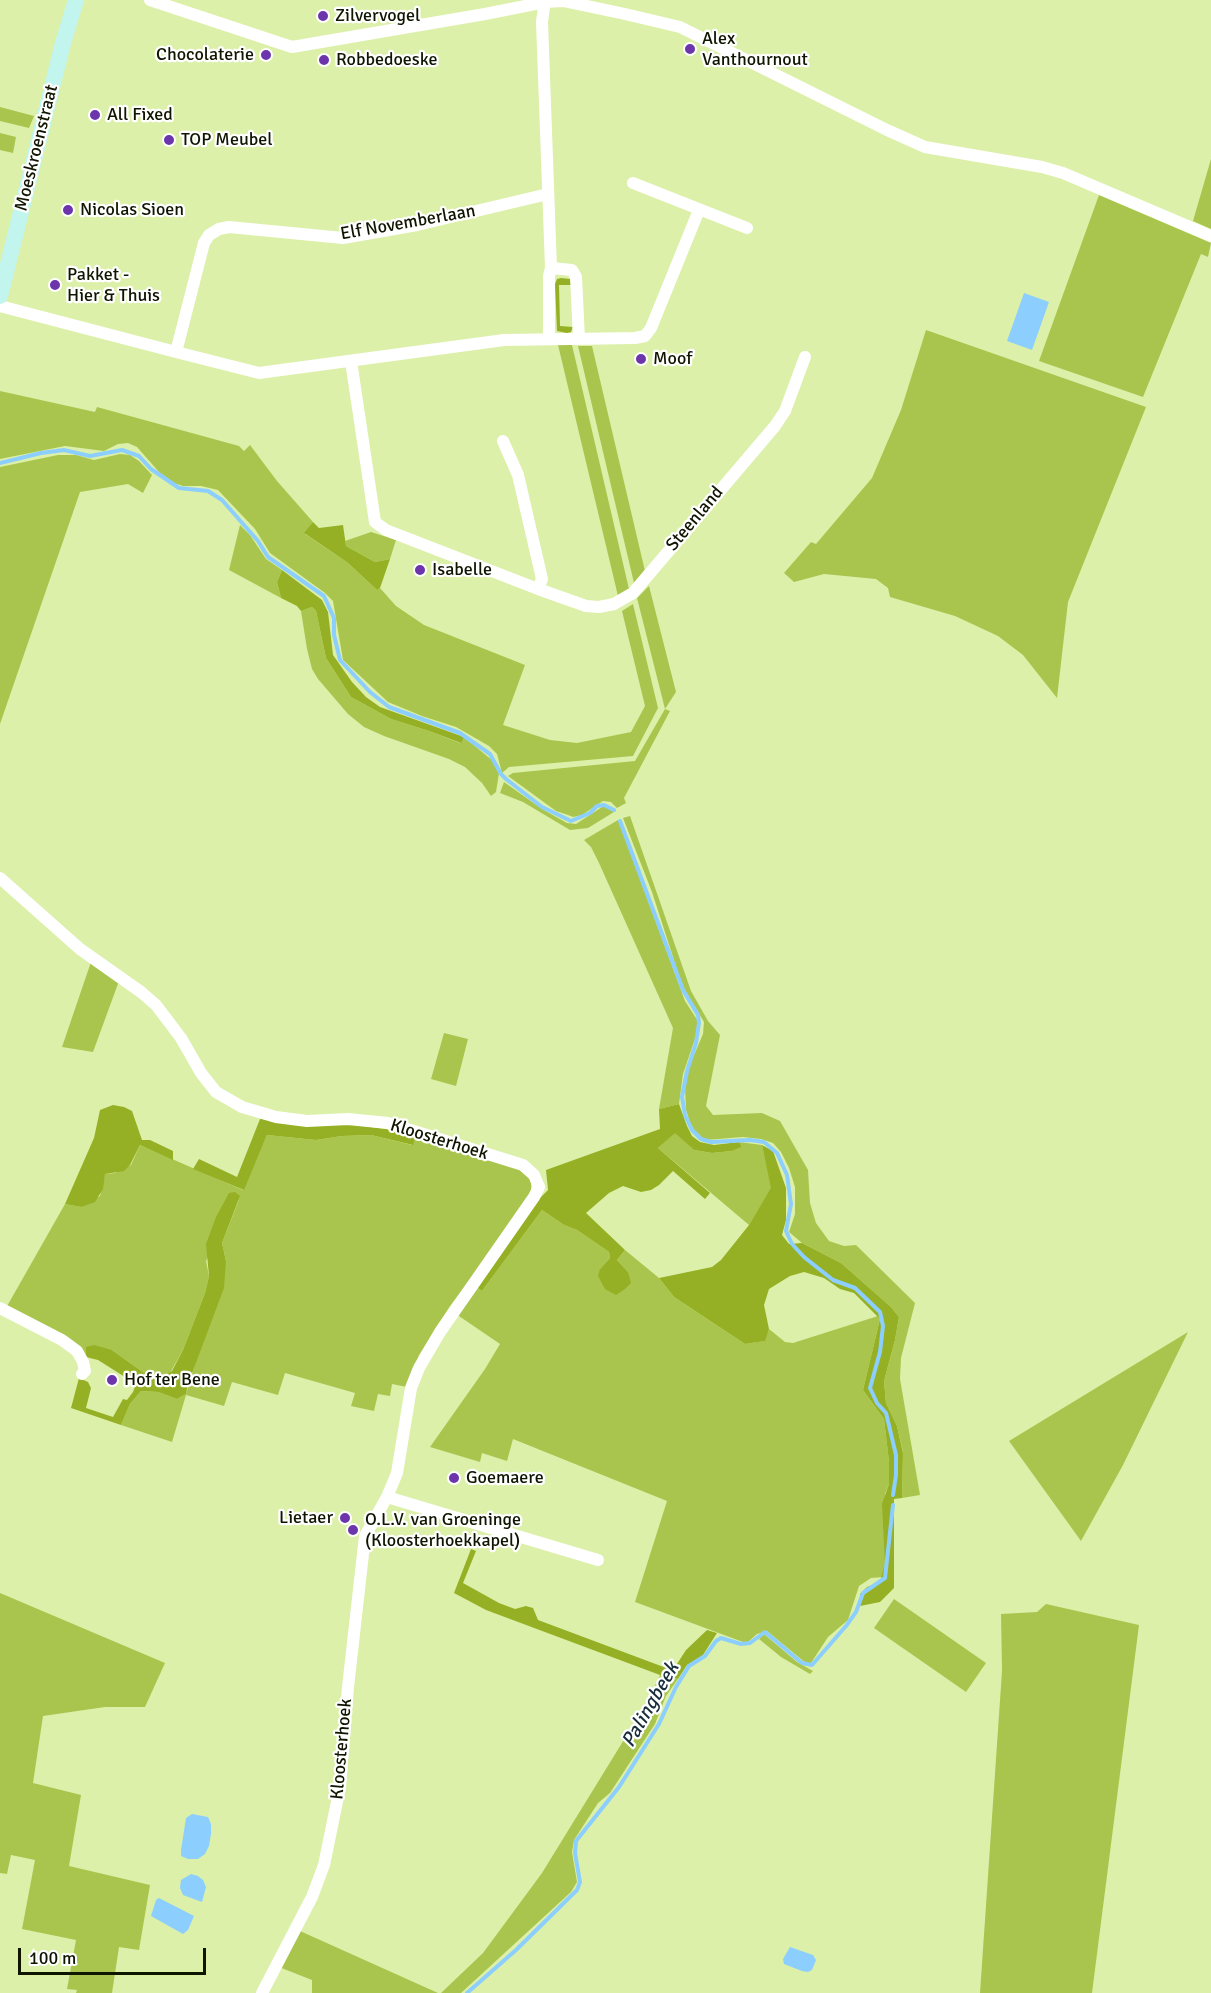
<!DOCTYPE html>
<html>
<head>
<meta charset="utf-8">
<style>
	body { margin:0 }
	#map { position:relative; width:1211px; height:1993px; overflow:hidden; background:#dcf0a9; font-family:Signika,sans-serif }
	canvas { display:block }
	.scale { position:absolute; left:18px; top:1948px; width:188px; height:27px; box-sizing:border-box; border:3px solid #101500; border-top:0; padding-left:8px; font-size:18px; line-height:21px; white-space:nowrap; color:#101500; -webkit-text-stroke:4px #fff; paint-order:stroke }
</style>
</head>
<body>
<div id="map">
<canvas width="1211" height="1993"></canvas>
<div class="scale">100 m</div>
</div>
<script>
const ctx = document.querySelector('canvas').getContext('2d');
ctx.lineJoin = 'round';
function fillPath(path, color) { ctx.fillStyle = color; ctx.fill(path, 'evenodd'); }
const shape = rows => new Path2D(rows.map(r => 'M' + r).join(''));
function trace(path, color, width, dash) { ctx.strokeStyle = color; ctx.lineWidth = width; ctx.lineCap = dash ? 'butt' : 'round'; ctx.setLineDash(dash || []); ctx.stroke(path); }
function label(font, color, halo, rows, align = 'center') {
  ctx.font = font + ' Signika,sans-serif'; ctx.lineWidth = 4.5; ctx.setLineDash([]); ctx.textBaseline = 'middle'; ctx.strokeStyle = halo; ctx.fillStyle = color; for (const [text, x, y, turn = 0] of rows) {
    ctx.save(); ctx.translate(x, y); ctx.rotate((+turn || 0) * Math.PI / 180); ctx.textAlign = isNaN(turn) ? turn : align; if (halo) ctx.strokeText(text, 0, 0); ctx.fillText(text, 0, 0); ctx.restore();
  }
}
const green = shape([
	[0,107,34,116,29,128,0,121],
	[0,133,16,137,13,153,0,150],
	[1211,159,1211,229,1193,221],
	[1099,195,1211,243,1208,257,1201,254,1143,397,1039,361],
	[926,330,1146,407,1068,602,1057,698,1023,655,998,636,955,616,890,597,888,588,876,579,824,574,794,582,784,573,811,542,816,544,872,478,901,410],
	[558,345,572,345,629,589,618,596],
	[578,346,592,346,645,571,634,583],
	[0,391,95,412,97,407,239,446,244,451,250,445,277,481,313,522,305,534,348,563,377,590,380,588,396,606,424,625,525,665,503,725,550,740,577,743,631,732,645,706,622,611,633,604,658,708,633,756,509,767,502,773,497,754,489,746,456,727,422,716,388,702,343,660,333,601,325,593,270,553,255,529,218,490,201,486,183,486,174,483,159,472,137,447,128,443,118,444,104,451,65,446,0,459],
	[120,454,130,455,139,461,152,475,143,493,128,484,80,492,0,724,0,467,58,455,76,455,94,460],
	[240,525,250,535,266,559,282,570,277,582,281,598,229,570],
	[371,532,396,540,390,559,375,562,346,546,345,541],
	[649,586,676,692,665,709,670,711,624,798,626,803,617,808,611,802,603,801,582,815,573,817,568,815,556,811,508,776,513,773,635,761,665,709,637,598],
	[312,607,316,611,326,658,351,697,391,719,429,731,460,743,464,737,493,761,499,773,496,792,491,796,482,783,465,767,449,759,384,736,364,727,348,714,318,679,312,669,307,649,301,611],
	[504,782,542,809,567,823,576,824,602,807,606,807,614,812,588,828,570,830,523,802,500,793],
	[630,816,691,991,708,1021,720,1035,706,1106,713,1115,762,1113,780,1121,808,1170,810,1203,816,1223,829,1241,844,1246,856,1245,915,1303,901,1358,900,1379,920,1495,902,1498,903,1452,897,1426,886,1403,884,1381,895,1340,899,1317,891,1307,841,1263,802,1243,789,1232,795,1214,795,1187,789,1168,781,1152,773,1143,761,1139,743,1137,705,1140,694,1130,690,1122,686,1110,685,1088,688,1069,703,1034,704,1022,682,985,652,892,623,818],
	[618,820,685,1001,698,1021,697,1033,683,1074,679,1104,659,1109,673,1028,599,863,591,847,584,840],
	[91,962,119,981,93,1052,62,1047],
	[444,1033,468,1039,456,1086,431,1079],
	[675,1132,694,1150,712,1153,732,1151,742,1147,739,1142,762,1145,772,1188,749,1225,658,1148],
	[267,1135,316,1140,342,1136,371,1135,412,1145,415,1137,518,1169,531,1179,531,1193,511,1225,450,1306,419,1355,407,1387,392,1384,390,1396,378,1394,374,1411,351,1406,355,1393,285,1373,278,1395,232,1382,224,1406,186,1395,172,1442,121,1425,130,1404,141,1391,158,1392,177,1399,186,1394,226,1261,222,1243,240,1197,206,1261,209,1276,205,1293,183,1350,170,1373,155,1378,144,1373,112,1350,86,1357,6,1308,65,1204,81,1207,100,1196,105,1174,115,1173,131,1165,140,1145,243,1190],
	[542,1210,564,1225,577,1230,609,1252,610,1258,600,1269,628,1272,617,1260,625,1250,659,1278,674,1297,745,1344,764,1341,769,1329,785,1342,793,1343,878,1316,880,1319,863,1390,884,1419,889,1462,889,1484,885,1494,885,1564,883,1577,871,1578,859,1586,848,1620,828,1637,811,1663,807,1664,767,1631,757,1634,748,1642,743,1642,635,1602,667,1501,513,1439,507,1461,482,1453,480,1462,430,1447,485,1369,500,1344,456,1314,476,1287,482,1291],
	[1188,1332,1123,1465,1081,1541,1009,1441],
	[0,1593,165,1663,145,1707,105,1707,43,1716,33,1783,81,1795,69,1866,150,1885,139,1950,119,1947,112,1993,76,1993,77,1990,67,1989,76,1940,22,1929,35,1860,11,1855,7,1874,0,1873],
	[894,1599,986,1663,966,1692,874,1628],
	[1046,1604,1139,1625,1092,1993,980,1993,1002,1671,1001,1614,1037,1612],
	[764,1634,797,1662,813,1671,810,1674,781,1657,759,1639],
	[660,1675,678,1679,666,1696,655,1724,610,1793,598,1803,574,1840,572,1852,577,1882,571,1892,461,1993,441,1993,483,1953,542,1873,649,1699],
	[300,1931,438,1993,312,1993,312,1980,279,1967]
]);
const forest = shape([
	[561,278,570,279,572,285,559,285,560,326,573,327,571,332,567,333,557,331,555,284,557,279],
	[313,522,319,528,343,525,346,546,375,562,390,559,380,588,377,590,348,563,304,533],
	[282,570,322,600,328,612,333,655,352,682,366,697,380,707,464,737,461,743,429,731,391,719,351,697,326,658,316,611,312,607,301,611,297,606,281,598,277,582],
	[679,1104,687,1126,692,1136,700,1142,714,1145,739,1142,742,1147,732,1151,712,1153,694,1150,675,1133,658,1148,710,1193,705,1199,673,1171,659,1185,651,1190,641,1192,623,1186,609,1193,586,1213,625,1250,617,1260,628,1272,631,1283,625,1289,616,1295,605,1289,598,1276,600,1269,610,1258,609,1252,577,1230,564,1225,542,1210,482,1291,476,1287,535,1203,548,1190,546,1170,660,1129,659,1109],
	[113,1105,124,1107,132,1111,142,1140,150,1140,173,1151,173,1160,140,1145,130,1165,124,1171,105,1174,103,1189,95,1202,81,1207,65,1204,94,1138,100,1110],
	[260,1119,349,1124,386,1129,415,1137,413,1145,371,1135,342,1136,316,1140,267,1135,244,1190,193,1169,199,1159,237,1177],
	[762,1145,773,1151,786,1188,786,1220,782,1235,789,1244,802,1243,841,1263,891,1307,899,1317,895,1340,884,1381,886,1403,897,1426,903,1453,902,1498,894,1499,894,1588,880,1602,860,1606,860,1594,867,1587,880,1582,885,1564,882,1504,889,1484,889,1462,884,1419,863,1390,880,1319,854,1293,840,1289,824,1278,804,1272,790,1276,769,1289,764,1305,769,1329,765,1341,745,1344,674,1297,659,1278,712,1267,721,1260,749,1225,771,1188],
	[235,1192,240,1196,222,1243,226,1261,224,1288,188,1384,186,1394,177,1399,158,1392,141,1391,130,1404,121,1425,71,1408,79,1378,88,1382,91,1388,86,1408,113,1417,123,1399,127,1400,133,1392,136,1384,98,1360,86,1357,86,1347,94,1345,112,1350,144,1373,155,1378,162,1377,172,1371,183,1350,205,1293,209,1276,206,1244,216,1217,229,1193],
	[471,1549,476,1551,463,1583,499,1603,515,1609,526,1606,533,1608,538,1620,669,1669,675,1667,686,1650,707,1630,717,1633,703,1655,687,1665,678,1679,660,1675,486,1610,454,1593]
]);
const water = shape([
	[1024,293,1049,302,1032,350,1007,341],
	[192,1814,208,1817,211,1824,211,1834,209,1846,205,1854,198,1859,188,1859,181,1856,181,1850,186,1818],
	[191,1874,198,1876,203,1880,206,1887,202,1902,183,1895,180,1888,181,1880],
	[159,1898,194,1916,188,1930,183,1934,151,1916,156,1900],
	[790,1947,813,1955,816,1960,812,1970,808,1972,802,1971,784,1964,783,1959]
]);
const stream = shape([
	[0,463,41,453,64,450,90,456,122,450,139,456,151,469,179,488,208,491,222,500,258,541,268,557,324,596,334,618,334,635,340,660,370,692,389,707,460,733,490,754,501,774,506,779,542,807,571,821,590,813,597,806,604,805,614,810],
	[620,821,683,990,698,1015,699,1023,696,1043,687,1071,682,1097,685,1115,692,1130,701,1139,711,1142,750,1140,764,1142,777,1153,787,1175,791,1204,786,1231,792,1244,804,1257,833,1280,855,1288,880,1312,883,1326,880,1352,870,1388,877,1403,886,1413,896,1455,896,1475,893,1495],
	[467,1993,516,1950,577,1890,580,1882,575,1853,576,1841,619,1787,659,1724,676,1687,689,1666,705,1656,716,1641,721,1638,741,1644,750,1643,765,1632,802,1663,812,1665,846,1626,856,1612,863,1593,885,1578,893,1505]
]);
const street = shape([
	[150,0,292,47,485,14,545,2,563,1,625,14,680,27,887,130,925,147,1042,167,1063,173,1211,236],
	[545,0,542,22,551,268,549,276,549,339],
	[633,183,747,228],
	[551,268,572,270,576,277,579,339],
	[0,306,176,352,204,243,209,235,219,229,229,227,343,238,417,225,548,194],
	[176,352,259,373,504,340,635,338,645,336,651,328,699,210],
	[351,361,375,522,386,530,538,589,586,606,599,607,614,604,633,593,775,426,785,411,805,357],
	[503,441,518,475,542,579,538,589],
	[0,878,80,949,141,992,156,1005,181,1038,201,1073,216,1092,242,1107,276,1117,307,1121,348,1119,388,1123,523,1165,534,1175,539,1187,534,1197,440,1332,419,1368,411,1388,397,1473,387,1497,365,1536,348,1687,340,1787,324,1865,312,1897,262,1993],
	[0,1308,62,1340,77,1351,83,1362,85,1371,82,1374],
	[387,1497,598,1560]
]);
const secondary = shape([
	[0,296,63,43,76,0]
]);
const markers = [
	[323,16,6,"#6c35ab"],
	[690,49,6,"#6c35ab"],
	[266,55,6,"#6c35ab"],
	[324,60,6,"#6c35ab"],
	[95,115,6,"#6c35ab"],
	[169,140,6,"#6c35ab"],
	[68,210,6,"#6c35ab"],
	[55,285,6,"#6c35ab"],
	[641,359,6,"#6c35ab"],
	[420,570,6,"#6c35ab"],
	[112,1380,6,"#6c35ab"],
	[454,1478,6,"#6c35ab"],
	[345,1518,6,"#6c35ab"],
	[353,1530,6,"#6c35ab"]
];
const poiNames = [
	["Zilvervogel",335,16],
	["Alex",702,39],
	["Vanthournout",702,60],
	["Chocolaterie",254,55,"right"],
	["Robbedoeske",336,60],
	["All Fixed",107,115],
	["TOP Meubel",181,140],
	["Nicolas Sioen",80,210],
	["Pakket -",67,275],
	["Hier & Thuis",67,296],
	["Moof",653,359],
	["Isabelle",432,570],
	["Hof ter Bene",124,1380],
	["Goemaere",466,1478],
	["Lietaer",333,1518,"right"],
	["O.L.V. van Groeninge",365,1520],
	["(Kloosterhoekkapel)",365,1541]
];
const streetNames = [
	["Moeskroenstraat",37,148,-76],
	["Elf Novemberlaan",408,223,-10],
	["Steenland",695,519,-50],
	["Kloosterhoek",439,1140,17],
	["Kloosterhoek",342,1749,-85]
];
const waterNames = [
	["Palingbeek",651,1705,-60]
];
fillPath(green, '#aac54e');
fillPath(forest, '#95b024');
fillPath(water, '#8ccefe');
trace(stream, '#8ccefe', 4);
trace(street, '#fff', 12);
trace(secondary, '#c1f5ee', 16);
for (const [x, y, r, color] of markers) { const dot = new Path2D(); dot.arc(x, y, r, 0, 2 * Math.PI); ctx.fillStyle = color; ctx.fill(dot); trace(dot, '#fff', 2); }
label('18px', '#101500', '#fff', poiNames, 'left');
label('18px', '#101500', '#fff', streetNames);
label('italic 20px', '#182d3c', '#fff', waterNames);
</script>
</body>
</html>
